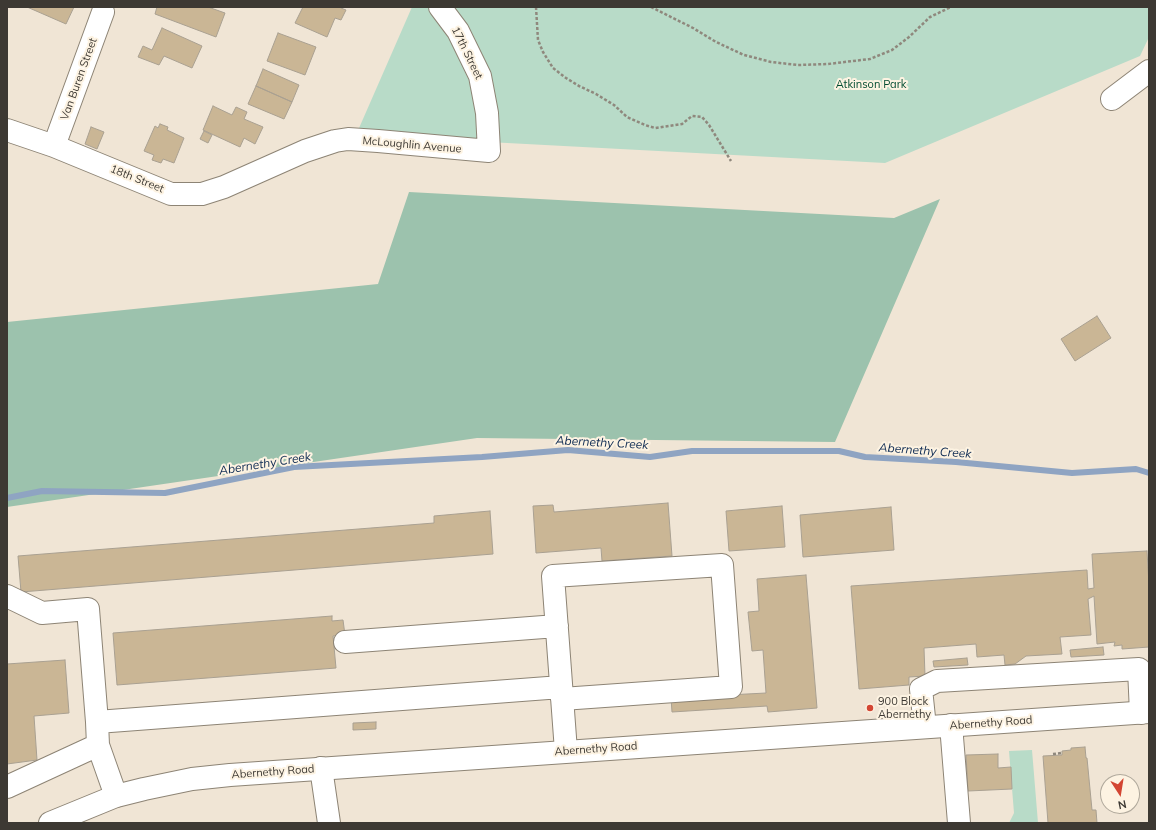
<!DOCTYPE html>
<html>
<head>
<meta charset="utf-8">
<style>
	body { margin:0 }
	#map { position:relative; width:1156px; height:830px; overflow:hidden; background:#f0e5d5; font-family:Mulish,sans-serif }
	canvas { display:block }
	.frame { position:absolute; inset:0; border:8px solid #3d3933; pointer-events:none }
	.north { position:absolute; left:1100px; top:774px; width:40px; height:40px; box-sizing:border-box; background:#fdf3e2; border:1px solid #b0a99c; border-radius:50%; rotate:168deg; font-size:11px; font-weight:700; line-height:16px; text-align:center; color:#3d3933 }
	.north::after { content:''; display:block; margin:auto; width:14px; height:18px; background:#d34633; clip-path:polygon(50% 0,100% 100%,50% 72%,0 100%) }
</style>
</head>
<body>
<div id="map">
<canvas width="1156" height="830"></canvas>
<div class="frame"></div>
<div class="north">N</div>
</div>
<script>
const ctx = document.querySelector('canvas').getContext('2d');
ctx.lineJoin = 'round';
function fillPath(path, color) { ctx.fillStyle = color; ctx.fill(path, 'evenodd'); }
const shape = rows => new Path2D(rows.map(r => 'M' + r).join(''));
function trace(path, color, width, dash) { ctx.strokeStyle = color; ctx.lineWidth = width; ctx.lineCap = dash ? 'butt' : 'round'; ctx.setLineDash(dash || []); ctx.stroke(path); }
function label(font, color, halo, rows, align = 'center') {
  ctx.font = font + ' Mulish,sans-serif'; ctx.lineWidth = 4; ctx.setLineDash([]); ctx.textBaseline = 'middle'; ctx.strokeStyle = halo; ctx.fillStyle = color; for (const [text, x, y, turn = 0] of rows) {
    ctx.save(); ctx.translate(x, y); ctx.rotate((+turn || 0) * Math.PI / 180); ctx.textAlign = isNaN(turn) ? turn : align; if (halo) ctx.strokeText(text, 0, 0); ctx.fillText(text, 0, 0); ctx.restore();
  }
}
const green = shape([
	[412,7,1149,7,1149,37,1140,56,885,163,356,135],
	[1032,750,1038,823,1009,823,1014,813,1009,751]
]);
const forest = shape([
	[409,192,894,218,940,199,835,442,477,438,7,507,7,322,378,284]
]);
const stream = shape([
	[7,498,42,491,165,493,294,467,482,457,568,450,650,457,692,451,839,451,865,457,956,462,1072,473,1136,469,1149,473]
]);
const building = shape([
	[27,7,74,7,66,24,27,7],
	[157,7,208,7,225,13,216,37,155,14,157,7],
	[303,7,341,7,341,8,346,10,341,20,335,18,327,37,295,23,303,7],
	[162,28,202,46,192,68,164,56,159,65,138,57,143,46,152,50,162,28],
	[278,33,316,47,305,75,267,61,278,33],
	[263,69,299,85,292,102,256,86,263,69],
	[256,86,292,102,284,119,248,104,256,86],
	[213,106,232,115,236,107,247,112,244,119,263,127,255,144,244,138,240,147,203,130,213,106],
	[160,124,168,127,167,130,184,138,174,163,163,159,161,163,152,160,154,155,144,151,155,126,158,128,160,124],
	[91,127,104,132,97,149,85,144,91,127],
	[204,131,212,135,208,143,200,139,204,131],
	[1097,316,1111,338,1075,361,1061,339,1097,316],
	[668,503,672,556,602,561,601,548,536,553,533,506,553,505,554,512,668,503],
	[782,506,785,547,729,551,726,511,782,506],
	[891,507,894,550,803,557,800,515,891,507],
	[490,511,493,554,21,592,18,556,434,523,434,516,490,511],
	[1147,551,1149,584,1149,647,1122,649,1122,645,1114,646,1115,642,1097,644,1094,596,1088,599,1091,635,1060,637,1062,654,1026,656,1015,664,1005,665,1004,655,977,657,976,644,924,648,925,676,909,677,909,685,859,689,851,586,1087,570,1088,589,1094,588,1092,554,1147,551],
	[806,575,817,708,768,712,767,706,672,712,671,698,766,693,763,650,752,651,748,612,759,611,757,579,806,575],
	[332,616,332,621,343,620,345,635,333,636,336,668,117,685,113,633,332,616],
	[1103,647,1104,655,1071,657,1070,650,1103,647],
	[967,658,968,665,934,667,933,661,967,658],
	[65,660,69,713,34,716,37,760,7,764,7,664,65,660],
	[376,722,376,729,353,730,353,723,376,722],
	[1085,747,1086,758,1087,758,1092,810,1096,810,1097,823,1048,823,1043,756,1062,755,1062,751,1071,750,1071,748,1085,747],
	[998,754,998,768,1011,767,1012,789,968,791,966,755,998,754]
]);
const path = shape([
	[536,7,538,40,543,52,553,68,566,78,579,86,596,94,614,105,627,117,645,125,655,128,682,124,692,116,702,117,709,125,731,161],
	[651,7,693,28,716,42,744,55,771,62,798,65,828,64,870,59,892,50,909,37,930,17,951,7],
	[1053,754,1062,753]
]);
const minor = shape([
	[1112,99,1149,71],
	[7,130,54,146,171,194,202,194,224,187,305,151,335,141,348,139,378,141,489,151,487,113,480,76,458,31,440,7],
	[54,146,103,12],
	[7,596,42,613,88,609,97,722],
	[345,642,557,626],
	[562,699,731,687,722,565,553,576,566,751],
	[951,725,959,823],
	[925,727,921,689,937,681,1139,669,1141,713],
	[321,768,329,823],
	[7,787,98,745],
	[116,796,98,745,97,722,561,687]
]);
const major = shape([
	[50,823,116,796,144,789,192,779,230,775,1149,712]
]);
const markers = [
	[870,708,4,"#d34633"]
];
const streetNames = [
	["17th Street",467,53,64],
	["Van Buren Street",79,79,-70],
	["McLoughlin Avenue",412,145,5],
	["18th Street",137,179,22],
	["Abernethy Road",991,723,-4],
	["Abernethy Road",596,749,-4],
	["Abernethy Road",273,772,-4]
];
const parkNames = [
	["Atkinson Park",871,85]
];
const poiNames = [
	["900 Block",878,702],
	["Abernethy",878,715]
];
const waterNames = [
	["Abernethy Creek",602,443,3],
	["Abernethy Creek",925,451,4],
	["Abernethy Creek",265,464,-9]
];
fillPath(green, '#b8dbc8');
fillPath(forest, '#9cc2ad');
trace(stream, '#8fa4c2', 6);
fillPath(building, '#cab695');
trace(building, '#a9a091', 1);
trace(minor, '#8d8475', 24);
trace(major, '#8d8475', 24);
trace(path, '#8f887d', 2.5, [3, 2]);
trace(minor, '#fff', 22);
trace(major, '#fff', 22);
for (const [x, y, r, color] of markers) { const dot = new Path2D(); dot.arc(x, y, r, 0, 2 * Math.PI); ctx.fillStyle = color; ctx.fill(dot); trace(dot, '#fdf3e2', 1.5); }
label('11px', '#3d3933', '#fdf3e2', streetNames);
label('11px', '#014b30', '#fdf3e2', parkNames);
label('11px', '#3d3933', '#fdf3e2', poiNames, 'left');
label('italic 12px', '#0d2a52', '#fdf3e2', waterNames);
</script>
</body>
</html>
